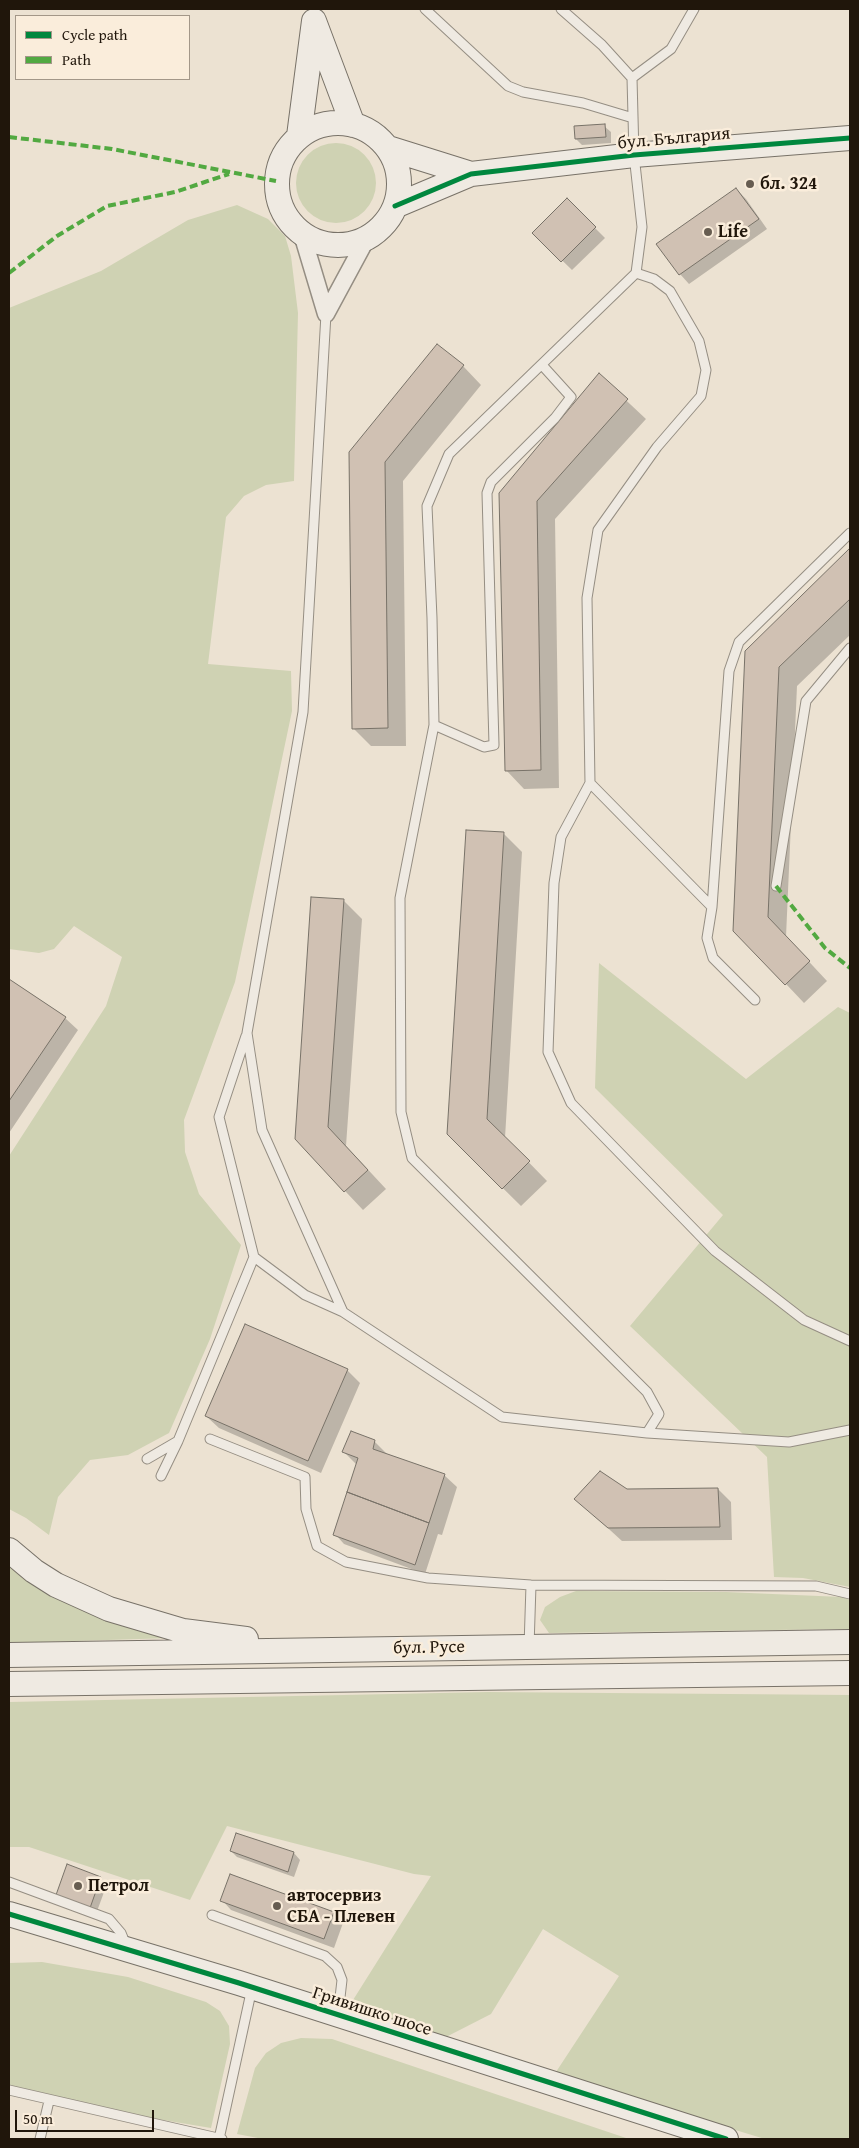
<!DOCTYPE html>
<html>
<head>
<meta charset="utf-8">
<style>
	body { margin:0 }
	#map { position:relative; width:859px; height:2148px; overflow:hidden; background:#ece2d2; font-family:"Gentium Book Plus",serif }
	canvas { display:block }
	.frame { position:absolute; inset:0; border:10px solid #20160b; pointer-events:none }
	.legend { position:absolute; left:15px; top:15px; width:175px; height:65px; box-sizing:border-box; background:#faeddb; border:1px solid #a39788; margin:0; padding:6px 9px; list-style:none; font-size:15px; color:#20160b }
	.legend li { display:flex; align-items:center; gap:10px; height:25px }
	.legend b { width:25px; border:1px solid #a39788 }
	.scale { position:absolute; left:15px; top:2110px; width:139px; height:22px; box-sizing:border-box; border:2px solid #20160b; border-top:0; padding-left:6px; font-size:15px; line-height:18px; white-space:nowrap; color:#20160b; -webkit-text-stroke:4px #faeddb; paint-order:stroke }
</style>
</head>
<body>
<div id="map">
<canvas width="859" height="2148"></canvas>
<div class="frame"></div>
<ul class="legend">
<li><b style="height:6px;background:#00873e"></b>Cycle path</li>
<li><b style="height:6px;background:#52a941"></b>Path</li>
</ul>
<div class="scale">50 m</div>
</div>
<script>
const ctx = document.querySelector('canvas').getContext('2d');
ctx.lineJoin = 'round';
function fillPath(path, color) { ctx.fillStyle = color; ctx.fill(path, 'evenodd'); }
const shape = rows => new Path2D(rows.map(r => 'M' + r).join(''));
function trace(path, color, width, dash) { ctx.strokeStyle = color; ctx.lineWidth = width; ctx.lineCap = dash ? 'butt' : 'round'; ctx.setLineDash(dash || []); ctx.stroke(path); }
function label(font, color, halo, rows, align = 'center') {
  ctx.font = font + ' "Gentium Book Plus",serif'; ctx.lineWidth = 5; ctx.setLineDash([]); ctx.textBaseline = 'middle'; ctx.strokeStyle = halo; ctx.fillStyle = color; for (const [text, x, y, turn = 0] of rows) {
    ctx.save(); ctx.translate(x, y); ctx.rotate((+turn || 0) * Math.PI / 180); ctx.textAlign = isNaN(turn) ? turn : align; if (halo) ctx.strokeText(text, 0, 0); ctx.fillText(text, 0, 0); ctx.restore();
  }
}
const green = shape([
	'296 183a40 40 0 1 1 80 0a40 40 0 1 1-80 0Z',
	[237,205,268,219,285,236,291,256,298,313,294,481,266,485,244,496,226,517,208,664,291,671,292,711,235,982,184,1120,185,1152,199,1194,241,1245,210,1339,169,1433,128,1455,90,1460,58,1497,49,1535,26,1518,9,1509,9,1156,106,1006,122,957,74,926,54,949,39,953,9,949,9,308,101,271,188,220],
	[599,963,746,1079,838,1007,850,1013,850,1587,803,1578,774,1577,767,1457,630,1326,723,1215,595,1088],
	[9,1562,173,1638,9,1643],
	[576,1591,726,1592,842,1597,850,1600,850,1629,549,1633,540,1620,545,1607,560,1597],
	[488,1692,850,1695,850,2139,765,2139,554,2075,619,1976,543,1929,491,2014,446,2037,348,2008,431,1876,414,1874,227,1826,190,1900,29,1847,9,1847,9,1702],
	[42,1962,128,1977,206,2002,220,2011,229,2026,230,2044,211,2128,49,2101,9,2090,9,1963],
	[301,2038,332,2039,629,2139,263,2139,237,2134,255,2068,266,2053,281,2043]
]);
const shadow = shape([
	[604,126,611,132,611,143,582,145,576,139],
	[736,189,746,199,767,229,689,284,680,274,658,244],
	[567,200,605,238,572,270,534,233],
	[463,366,481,385,403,481,406,746,371,746,353,728,350,453],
	[599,375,646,419,555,519,559,788,524,789,506,770,500,493],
	[850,550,850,635,797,686,786,937,827,981,804,1003,735,930,746,651],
	[504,834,522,852,505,1138,547,1181,521,1206,448,1134],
	[343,900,362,919,346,1146,386,1189,363,1210,296,1139],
	[9,980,65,1018,78,1030,9,1133],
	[347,1370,360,1383,321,1473,219,1428,206,1416],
	[374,1441,387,1454,444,1475,457,1487,442,1535,438,1534,425,1574,344,1544,335,1534,357,1465,344,1452],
	[718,1489,731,1502,732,1540,622,1541,576,1499,626,1491],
	[237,1834,294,1853,300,1860,294,1877,237,1857,231,1851],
	[100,1878,107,1884,96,1914,57,1895],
	[222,1900,333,1913,343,1923,334,1948,231,1910]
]);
const building = shape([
	[605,124,606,137,575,139,574,126,605,124],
	[736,188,759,219,679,275,656,244,736,188],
	[567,198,596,227,561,262,532,233,567,198],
	[437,344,464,365,385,462,388,728,352,729,349,452,437,344],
	[599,373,628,399,537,501,541,770,505,771,499,493,599,373],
	[850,548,850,599,779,667,768,917,810,961,785,985,733,931,745,651,850,548],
	[466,830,504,832,487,1119,530,1161,502,1189,447,1134,466,830],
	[311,897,344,899,328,1127,368,1170,344,1192,295,1139,311,897],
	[9,979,66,1017,9,1101,9,979],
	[245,1324,348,1369,308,1461,205,1416,245,1324],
	[351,1431,375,1440,373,1449,445,1474,429,1523,347,1492,358,1458,342,1452,351,1431],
	[600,1471,627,1489,718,1488,720,1527,608,1528,574,1499,600,1471],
	[347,1492,429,1523,415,1565,333,1535,347,1492],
	[236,1833,294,1852,288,1872,230,1851,236,1833],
	[67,1864,101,1877,90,1908,56,1895,67,1864],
	[230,1874,334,1912,324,1939,220,1901,230,1874]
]);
const lane = shape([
	[425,9,508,86,523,92,583,103,633,118],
	[632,78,671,49,694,9],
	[636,273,654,279,670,291,699,341,706,370,701,396,657,447,598,530,587,598,590,783,561,837,554,883,548,1052,571,1103,715,1251,804,1320,850,1341],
	[326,314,303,712,247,1033,262,1130,343,1312,502,1417,647,1433,659,1414,647,1392,412,1158,401,1112,400,898,434,725,432,618,427,506,449,454,636,273,642,227,634,155,632,78,602,45,561,9],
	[434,725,484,747,494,745,487,493,491,482,555,418,571,397,542,365],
	[590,783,712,907],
	[776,886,806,701,850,648],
	[755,1000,713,958,707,938,712,907,729,671,739,642,850,533],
	[246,1036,219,1117,254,1257,305,1295,343,1312],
	[647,1433,789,1442,850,1430],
	[210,1439,305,1477,306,1509,317,1546,346,1562,428,1578,531,1585,816,1586,850,1594],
	[147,1459,178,1441],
	[161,1476,178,1441,254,1257],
	[529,1647,531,1585],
	[9,1882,109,1919,121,1933,126,1945],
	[212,1915,325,1956,337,1967,342,1980,338,2015],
	[9,2090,222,2139],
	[40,2139,49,2101],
	[219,2139,252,1988]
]);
const street = shape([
	[302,234,326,314,367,238]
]);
const secondary = shape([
	'277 184a61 61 0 1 1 122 0a61 61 0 1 1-122 0Z',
	[299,136,314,21,353,125],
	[388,148,471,174],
	[395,206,471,174,634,155,850,138],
	[9,1550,34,1571,56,1585,109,1609,183,1631,246,1639],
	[9,1655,850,1642],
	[9,1684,850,1673],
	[9,1914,239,1983,726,2139]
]);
const quiet = shape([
	[9,137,112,149,276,181],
	[9,273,57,236,107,206,175,192,229,174],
	[776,886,825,948,850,968]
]);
const cycleway = shape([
	[395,206,471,174,634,155,850,138],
	[9,1914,239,1983,726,2139]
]);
const markers = [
	[750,184,5,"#675d51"],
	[708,232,5,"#675d51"],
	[78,1886,5,"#675d51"],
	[277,1906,5,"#675d51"]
];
const streetNames = [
	["бул. България",674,139,-5],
	["бул. Русе",429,1648,-1],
	["Гривишко шосе",372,2012,18]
];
const poiNames = [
	["бл. 324",760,184],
	["Life",718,232],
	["Петрол",88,1886],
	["автосервиз",287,1896],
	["СБА - Плевен",287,1917]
];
fillPath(green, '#cfd2b3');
fillPath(shadow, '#0003');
fillPath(building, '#d0c1b3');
trace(building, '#787268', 1);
trace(lane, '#958e83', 11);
trace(street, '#958e83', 19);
trace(secondary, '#787268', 26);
trace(lane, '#efeae2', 9);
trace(street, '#efeae2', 16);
trace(secondary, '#efeae2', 24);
trace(quiet, '#52a941', 4, [8, 4]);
trace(cycleway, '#00873e', 5);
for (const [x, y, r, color] of markers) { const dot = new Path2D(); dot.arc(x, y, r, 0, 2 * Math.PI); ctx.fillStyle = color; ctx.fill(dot); trace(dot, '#faeddb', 2); }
label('18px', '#20160b', '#faeddb', streetNames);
label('bold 18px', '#20160b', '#faeddb', poiNames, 'left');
</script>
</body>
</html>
